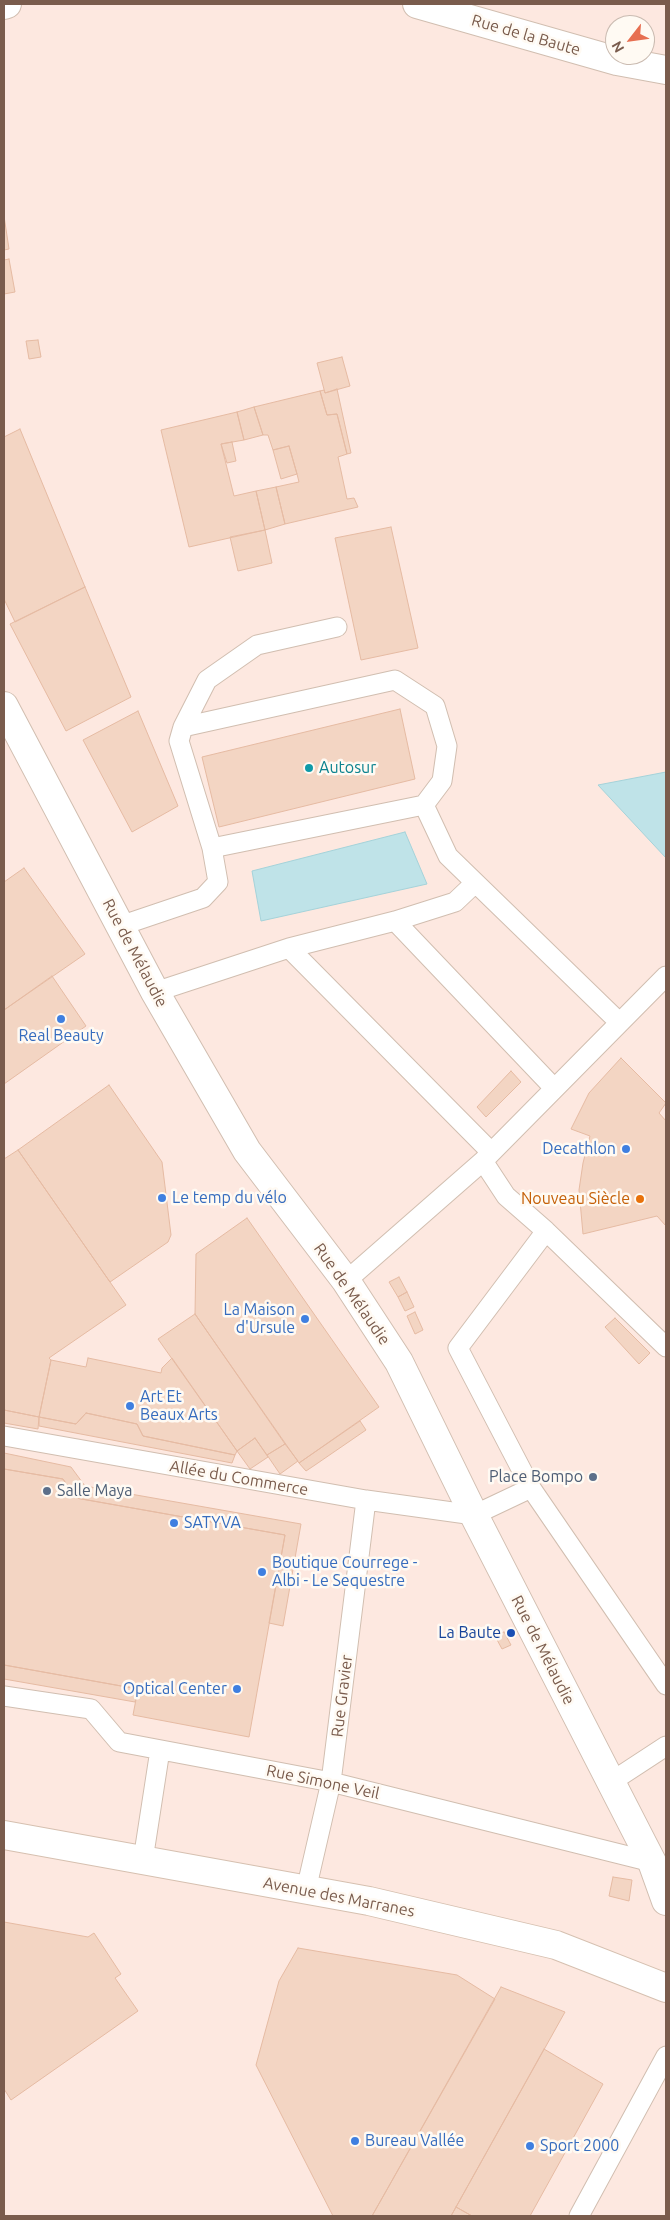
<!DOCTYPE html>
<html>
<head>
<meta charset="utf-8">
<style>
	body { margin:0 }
	#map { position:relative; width:670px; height:2220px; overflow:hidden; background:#fdf6ec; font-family:Ubuntu,sans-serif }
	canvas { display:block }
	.frame { position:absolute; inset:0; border:5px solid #7a5c4d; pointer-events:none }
	.north { position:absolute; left:605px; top:15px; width:50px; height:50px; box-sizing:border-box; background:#fffaf3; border:1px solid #cabbb1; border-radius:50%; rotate:240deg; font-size:14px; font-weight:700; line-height:20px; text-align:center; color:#7a5c4d }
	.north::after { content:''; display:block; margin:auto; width:18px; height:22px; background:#e76f51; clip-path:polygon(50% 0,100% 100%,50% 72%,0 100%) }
</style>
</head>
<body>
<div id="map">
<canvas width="670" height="2220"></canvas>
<div class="frame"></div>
<div class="north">N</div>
</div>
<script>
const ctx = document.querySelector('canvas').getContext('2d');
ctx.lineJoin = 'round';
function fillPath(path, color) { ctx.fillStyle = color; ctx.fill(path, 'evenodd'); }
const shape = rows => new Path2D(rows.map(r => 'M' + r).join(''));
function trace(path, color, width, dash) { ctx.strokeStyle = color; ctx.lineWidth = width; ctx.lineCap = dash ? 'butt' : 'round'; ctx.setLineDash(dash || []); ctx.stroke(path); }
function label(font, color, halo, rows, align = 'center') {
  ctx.font = font + ' Ubuntu,sans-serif'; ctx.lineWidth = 5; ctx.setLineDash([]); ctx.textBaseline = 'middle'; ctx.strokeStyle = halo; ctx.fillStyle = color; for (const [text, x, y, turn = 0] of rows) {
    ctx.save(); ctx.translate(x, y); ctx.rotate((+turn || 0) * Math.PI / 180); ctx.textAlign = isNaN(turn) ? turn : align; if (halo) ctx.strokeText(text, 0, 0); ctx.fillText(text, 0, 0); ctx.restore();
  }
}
const commercial = shape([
	[4,4,666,4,666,2216,4,2216],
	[615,25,645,25,645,55,615,55]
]);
const water = shape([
	[666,772,666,858,598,785,666,772],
	[405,832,427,884,261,921,252,871,405,832]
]);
const building = shape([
	[4,216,9,249,4,250,4,216],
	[9,259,15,292,4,294,4,260,9,259],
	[38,340,41,357,29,359,26,341,38,340],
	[342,357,350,386,325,393,317,363,342,357],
	[337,389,351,453,347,454,337,414,327,415,320,391,324,390,325,393,337,389],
	[320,391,327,415,337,414,347,454,338,457,347,499,354,498,358,507,285,524,276,487,299,482,297,474,289,446,273,450,268,435,263,435,254,407,320,391],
	[254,407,263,435,244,440,237,412,254,407],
	[237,412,244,440,221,444,234,496,256,491,265,530,189,547,161,430,237,412],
	[20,429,85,587,15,622,4,599,4,437,20,429],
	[232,442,236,461,227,463,221,444,232,442],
	[289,446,297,474,281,479,273,450,289,446],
	[276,487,285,524,265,530,256,491,276,487],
	[391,527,418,648,361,660,335,538,391,527],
	[265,530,272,563,238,571,230,537,265,530],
	[85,587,131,697,66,731,10,624,85,587],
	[400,709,415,779,219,827,202,757,400,709],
	[138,711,178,806,132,832,83,740,138,711],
	[24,868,85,954,4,1010,4,882,24,868],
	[52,976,86,1026,4,1084,4,1010,52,976],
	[621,1058,666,1103,659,1113,666,1121,666,1226,657,1216,583,1234,579,1190,583,1163,590,1136,571,1129,589,1093,621,1058],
	[511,1071,521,1082,486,1117,477,1107,511,1071],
	[109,1085,162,1162,171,1235,168,1242,110,1282,18,1150,109,1085],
	[18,1150,126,1305,49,1358,51,1360,39,1417,4,1410,4,1159,18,1150],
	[247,1218,379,1407,299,1463,195,1314,196,1254,247,1218],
	[399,1277,407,1292,398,1297,389,1282,399,1277],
	[407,1292,414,1307,405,1311,398,1297,407,1292],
	[415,1312,423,1330,415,1334,407,1316,415,1312],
	[195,1314,285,1444,267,1455,255,1438,237,1451,158,1339,195,1314],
	[615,1318,650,1353,639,1364,605,1327,615,1318],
	[88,1358,161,1373,162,1368,172,1358,237,1451,235,1455,143,1436,137,1424,86,1413,76,1424,39,1417,51,1360,86,1367,88,1358],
	[4,1410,39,1417,38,1429,4,1423,4,1410],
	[86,1413,137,1424,143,1436,235,1455,232,1463,39,1426,39,1417,76,1424,86,1413],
	[360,1421,366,1430,315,1465,306,1471,299,1463,360,1421],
	[255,1438,268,1457,250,1469,237,1451,255,1438],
	[285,1444,298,1461,280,1474,267,1455,285,1444],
	[4,1453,71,1467,85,1486,301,1524,283,1626,269,1623,285,1535,76,1498,63,1479,4,1469,4,1453],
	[4,1469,63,1479,76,1498,285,1535,249,1737,133,1715,138,1689,4,1665,4,1469],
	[504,1632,511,1645,502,1649,495,1636,504,1632],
	[4,1665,138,1689,135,1702,4,1679,4,1665],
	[613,1877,632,1880,629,1901,609,1896,613,1877],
	[4,1922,88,1937,94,1933,121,1974,115,1978,138,2011,11,2100,4,2089,4,1922],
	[298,1948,457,1975,495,1999,372,2216,333,2216,256,2065,279,1981,298,1948],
	[501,1987,565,2012,451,2216,372,2216,501,1987],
	[544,2049,603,2084,530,2216,472,2216,456,2207,544,2049],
	[456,2207,472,2216,451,2216,456,2207]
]);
const lane = shape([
	[183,727,207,680,257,645,337,627],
	[424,805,448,856,619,1022],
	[395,921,554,1088],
	[120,926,203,898,218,882,212,848,179,741,183,727,395,680,435,706,447,746,442,781,424,805,212,848],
	[289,948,491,1152],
	[155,992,289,948,395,921,455,902,475,883],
	[483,1161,506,1196,546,1231,458,1348,531,1488,666,1685],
	[546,1231,666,1347],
	[346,1281,483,1161,666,976],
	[4,1436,366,1500,474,1515,531,1488],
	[4,1696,91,1709,119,1742,331,1782,652,1862],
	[611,1782,666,1746],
	[143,1860,160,1750],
	[306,1890,331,1782,366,1500],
	[579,2216,666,2056]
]);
const street = shape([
	[417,4,617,61,666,70],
	[4,5,7,4],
	[4,706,155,992,247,1151,346,1281,399,1362,474,1515,652,1862,666,1901]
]);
const secondary = shape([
	[4,1835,369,1901,556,1945,666,1988]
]);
const markers = [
	[309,768,5,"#0f9aa8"],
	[61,1019,5,"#3f7fe0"],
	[626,1149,5,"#3f7fe0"],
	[162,1198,5,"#3f7fe0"],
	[640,1199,5,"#e8710a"],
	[305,1319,5,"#3f7fe0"],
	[130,1406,5,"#3f7fe0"],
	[593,1477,5,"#5c6f8a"],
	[47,1491,5,"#5c6f8a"],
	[174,1523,5,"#3f7fe0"],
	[262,1572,5,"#3f7fe0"],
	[511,1633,5,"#1a4fb4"],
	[237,1689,5,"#3f7fe0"],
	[355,2141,5,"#3f7fe0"],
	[530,2146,5,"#3f7fe0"]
];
const streetNames = [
	["Rue de la Baute",526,35,16],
	["Rue de Mélaudie",135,953,62],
	["Rue de Mélaudie",352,1294,55],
	["Allée du Commerce",239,1478,10],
	["Rue de Mélaudie",543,1650,63],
	["Rue Gravier",342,1696,-83],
	["Rue Simone Veil",323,1782,12],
	["Avenue des Marranes",339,1897,11]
];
const cultureNames = [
	["Autosur",319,768]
];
const shopNames = [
	["Real Beauty",61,1036,"center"],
	["Decathlon",616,1149,"right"],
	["Le temp du vélo",172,1198],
	["La Maison",295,1310,"right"],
	["d'Ursule",295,1328,"right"],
	["Art Et",140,1397],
	["Beaux Arts",140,1415],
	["SATYVA",184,1523],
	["Boutique Courrege -",272,1563],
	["Albi - Le Sequestre",272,1581],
	["Optical Center",227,1689,"right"],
	["Bureau Vallée",365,2141],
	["Sport 2000",540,2146]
];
const foodNames = [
	["Nouveau Siècle",630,1199]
];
const serviceNames = [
	["Place Bompo",583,1477],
	["Salle Maya",57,1491,"left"]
];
const transitNames = [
	["La Baute",501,1633]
];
fillPath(commercial, '#fde8e0');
fillPath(water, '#bfe3e8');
trace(water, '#a5d3da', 1);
fillPath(building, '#f3d5c3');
trace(building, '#e6bba3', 1);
trace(lane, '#d1beb0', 21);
trace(street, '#d1beb0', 30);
trace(secondary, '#d6c0b0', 30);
trace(lane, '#fff', 19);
trace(street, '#fff', 28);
trace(secondary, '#fff', 28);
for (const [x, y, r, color] of markers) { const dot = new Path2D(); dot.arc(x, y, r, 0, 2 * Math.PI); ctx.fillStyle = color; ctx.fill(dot); trace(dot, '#fffaf3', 2); }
label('16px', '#7a5c4d', '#fffaf3', streetNames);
label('16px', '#0d838f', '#fffaf3', cultureNames, 'left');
label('16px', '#366cbe', '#fffaf3', shopNames, 'left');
label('16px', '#c56008', '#fffaf3', foodNames, 'right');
label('16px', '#4e5e75', '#fffaf3', serviceNames, 'right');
label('16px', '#164399', '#fffaf3', transitNames, 'right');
</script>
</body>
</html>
